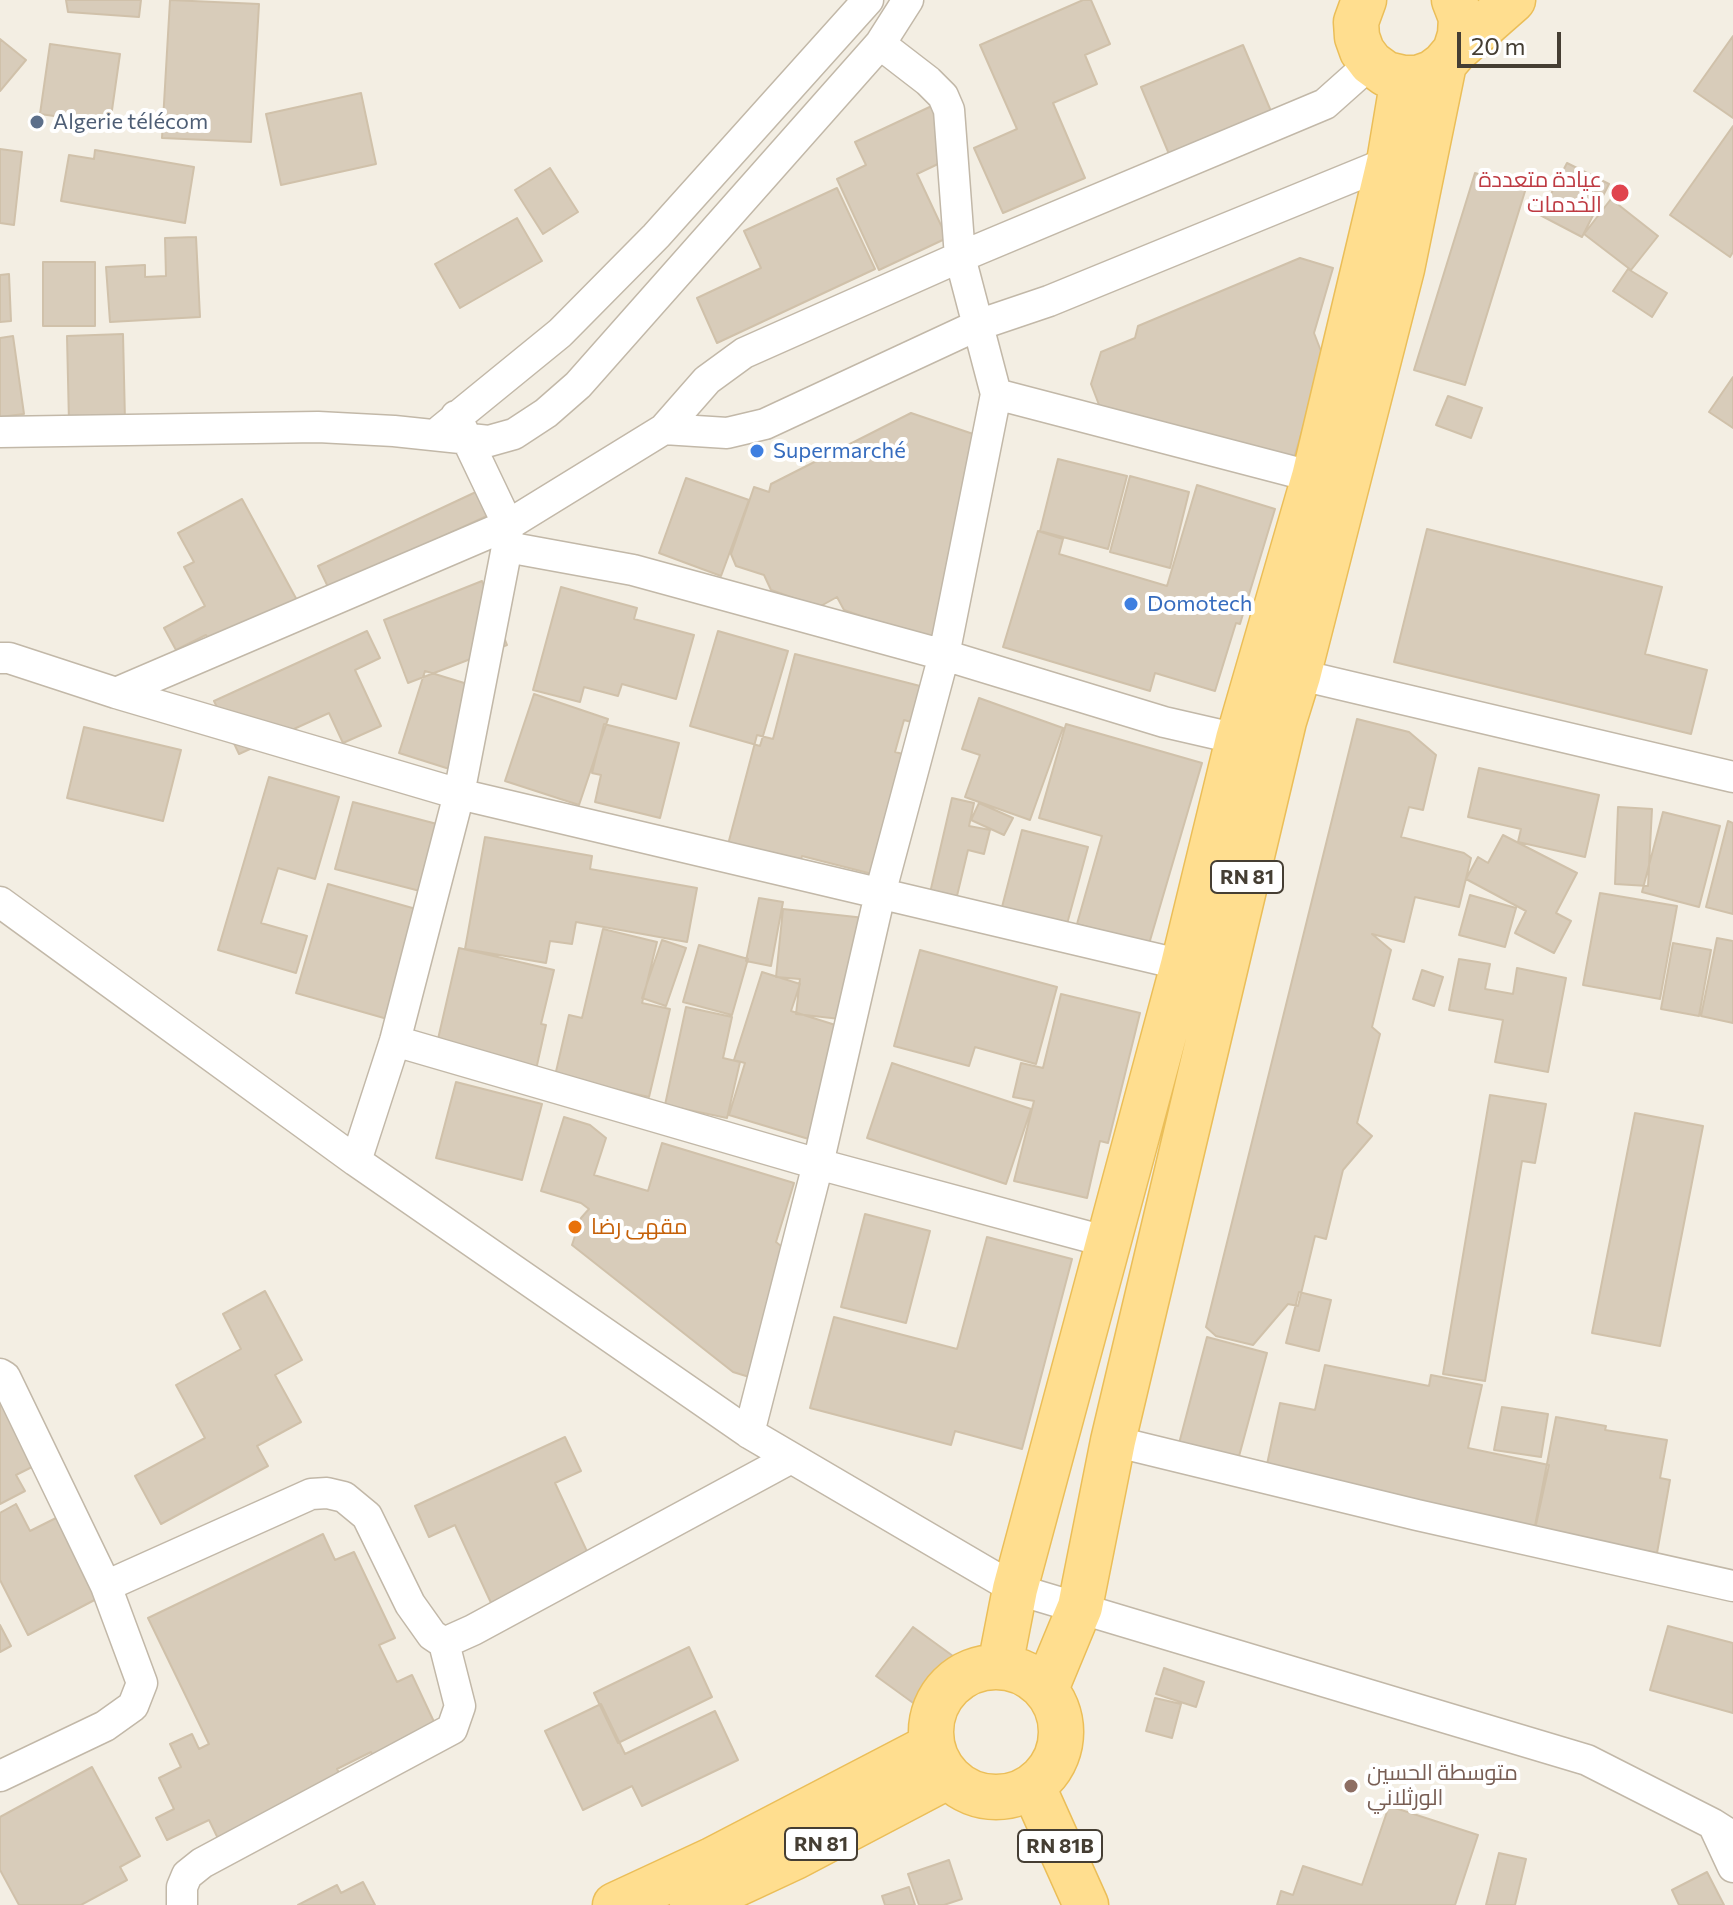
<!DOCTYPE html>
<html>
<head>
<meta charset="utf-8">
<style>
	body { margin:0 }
	#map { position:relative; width:1733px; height:1905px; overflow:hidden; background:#f3eee3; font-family:Commissioner,sans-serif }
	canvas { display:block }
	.scale { position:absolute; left:1457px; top:32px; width:104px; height:36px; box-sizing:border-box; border:4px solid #453e33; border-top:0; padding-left:10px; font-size:24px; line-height:28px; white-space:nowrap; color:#453e33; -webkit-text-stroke:6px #fff; paint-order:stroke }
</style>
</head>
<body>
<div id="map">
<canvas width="1733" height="1905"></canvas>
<div class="scale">20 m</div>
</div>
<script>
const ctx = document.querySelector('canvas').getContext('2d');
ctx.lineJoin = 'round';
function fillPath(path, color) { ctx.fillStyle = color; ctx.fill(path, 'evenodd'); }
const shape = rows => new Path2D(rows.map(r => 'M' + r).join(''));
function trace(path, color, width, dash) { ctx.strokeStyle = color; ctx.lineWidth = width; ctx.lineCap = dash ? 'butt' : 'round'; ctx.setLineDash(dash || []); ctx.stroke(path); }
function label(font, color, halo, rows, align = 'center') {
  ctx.font = font + ' Commissioner,Cairo,sans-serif'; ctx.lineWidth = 8; ctx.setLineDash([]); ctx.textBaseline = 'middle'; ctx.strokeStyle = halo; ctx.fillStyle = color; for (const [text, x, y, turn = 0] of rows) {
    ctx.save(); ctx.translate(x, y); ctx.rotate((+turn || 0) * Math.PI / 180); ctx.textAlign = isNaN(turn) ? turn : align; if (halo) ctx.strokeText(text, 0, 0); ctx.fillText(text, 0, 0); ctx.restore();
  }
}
const building = shape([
	[66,0,141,0,139,17,68,12,66,0],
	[170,0,259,4,251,142,162,138,170,0],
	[1083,0,1091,0,1110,44,1085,55,1097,84,1053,103,1085,178,1003,213,974,148,1017,129,980,45,1083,0],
	[1733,36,1733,118,1694,91,1733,36],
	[0,39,26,60,0,91,0,39],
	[50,44,120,54,110,124,40,114,50,44],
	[1243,45,1276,123,1174,166,1141,87,1243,45],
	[361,93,376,164,281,185,266,114,361,93],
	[936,104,959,154,917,174,947,238,879,270,837,179,866,165,855,142,936,104],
	[1733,126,1733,252,1730,257,1670,215,1733,126],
	[0,149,22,152,14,225,0,223,0,149],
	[95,150,194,167,185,223,61,201,69,155,94,159,95,150],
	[1567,163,1609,184,1582,237,1540,215,1567,163],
	[550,168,578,212,543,234,515,190,550,168],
	[1475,173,1526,188,1465,385,1414,370,1475,173],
	[837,188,875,269,717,343,697,298,761,268,744,231,837,188],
	[1611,199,1658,236,1631,270,1584,234,1611,199],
	[517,218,542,261,460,308,435,264,517,218],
	[196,237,200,317,110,322,106,267,145,265,145,277,166,276,165,238,196,237],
	[1300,258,1333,268,1314,333,1324,359,1291,468,1101,410,1091,384,1101,352,1135,338,1138,326,1300,258],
	[43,262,95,262,95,326,43,326,43,262],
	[1628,269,1667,293,1652,317,1613,291,1628,269],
	[9,274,11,321,0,322,0,275,9,274],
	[123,334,125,421,69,423,67,336,123,334],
	[13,336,24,414,0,417,0,338,13,336],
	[1733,377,1733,428,1709,412,1733,377],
	[1448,396,1482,408,1471,438,1436,425,1448,396],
	[911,413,988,439,938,643,844,610,837,597,819,607,771,590,764,575,736,566,731,554,754,487,769,492,771,484,911,413],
	[1058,459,1127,476,1108,549,1040,531,1058,459],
	[1130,476,1189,492,1170,568,1110,552,1130,476],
	[686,478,749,500,721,576,659,553,686,478],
	[1197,485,1275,509,1240,624,1236,623,1215,691,1155,673,1150,691,1003,647,1038,531,1063,539,1059,554,1167,586,1197,485],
	[478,491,489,515,329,589,318,566,478,491],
	[242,499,298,602,213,648,206,635,176,650,164,628,205,606,184,567,194,562,178,533,242,499],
	[1427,529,1662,587,1645,654,1707,670,1691,734,1394,662,1427,529],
	[482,581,507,645,408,683,384,620,482,581],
	[561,587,637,608,634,619,694,635,676,699,622,684,618,696,584,687,580,702,533,690,561,587],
	[367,631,380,658,355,670,381,726,343,743,329,713,239,754,214,701,367,631],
	[718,631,788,651,760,746,690,726,718,631],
	[795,654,924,687,915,723,904,720,895,752,911,756,880,876,802,856,798,871,726,852,757,735,773,739,795,654],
	[425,671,474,686,459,772,399,753,425,671],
	[534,694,608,719,579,805,505,781,534,694],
	[979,698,1063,728,1030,820,965,797,980,755,962,749,979,698],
	[1357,719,1409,732,1436,755,1423,810,1409,807,1401,837,1464,853,1471,858,1459,907,1415,897,1404,942,1372,934,1391,950,1372,1027,1380,1034,1357,1123,1372,1136,1343,1170,1326,1239,1315,1236,1298,1306,1288,1304,1253,1345,1216,1336,1206,1327,1357,719],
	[604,724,679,743,660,818,595,802,601,775,592,773,604,724],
	[1066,724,1202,763,1149,944,1077,924,1102,836,1039,818,1066,724],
	[84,727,181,750,163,821,67,798,84,727],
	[1479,768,1599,795,1585,857,1518,842,1521,829,1468,817,1479,768],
	[269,777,339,797,315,879,278,868,261,923,307,936,296,973,218,950,269,777],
	[952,798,974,803,969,826,990,830,984,854,968,850,956,900,930,893,952,798],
	[353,802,437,824,420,891,335,869,353,802],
	[979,803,1013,818,1004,835,971,820,979,803],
	[1618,807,1652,809,1648,886,1615,884,1618,807],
	[1663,812,1720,826,1699,907,1642,892,1663,812],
	[1728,821,1733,823,1733,914,1706,907,1728,821],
	[1022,830,1088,847,1067,924,1002,907,1022,830],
	[1503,835,1577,873,1556,913,1571,921,1554,953,1515,933,1526,911,1466,879,1478,857,1488,863,1503,835],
	[485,837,592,856,590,869,697,888,687,942,576,922,572,944,550,941,546,963,465,949,485,837],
	[328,884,430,913,398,1022,296,993,328,884],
	[1600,893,1677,906,1660,999,1583,985,1600,893],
	[1470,895,1516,908,1505,947,1459,935,1470,895],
	[759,898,783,902,771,966,746,961,759,898],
	[783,909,874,919,840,1019,796,1014,800,979,776,977,783,909],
	[603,929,657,942,642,1003,670,1009,649,1097,555,1076,569,1015,582,1018,603,929],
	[1717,938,1733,941,1733,1023,1701,1016,1717,938],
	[662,940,686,948,666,1006,642,998,662,940],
	[1673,943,1711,950,1699,1016,1661,1009,1673,943],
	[699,945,748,959,732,1015,683,1002,699,945],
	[459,948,554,970,541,1024,546,1025,535,1074,435,1052,459,948],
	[920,950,1057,987,1036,1064,975,1047,969,1066,894,1046,920,950],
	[1459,959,1490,964,1485,989,1513,994,1517,968,1566,978,1548,1072,1495,1062,1503,1020,1449,1010,1459,959],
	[1422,970,1443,977,1434,1006,1413,999,1422,970],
	[762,972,800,984,791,1011,848,1029,812,1140,729,1115,745,1063,734,1060,762,972],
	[1061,994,1140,1013,1108,1143,1100,1141,1087,1198,1014,1181,1034,1101,1013,1097,1021,1063,1043,1068,1061,994],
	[686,1007,732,1017,723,1058,740,1062,727,1118,665,1105,686,1007],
	[892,1063,1031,1109,1006,1184,867,1138,892,1063],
	[456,1082,542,1104,522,1180,436,1158,456,1082],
	[1490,1095,1546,1104,1535,1163,1522,1161,1485,1381,1443,1374,1490,1095],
	[1635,1113,1703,1126,1660,1346,1592,1333,1635,1113],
	[564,1117,590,1125,606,1138,594,1175,648,1191,662,1143,794,1183,776,1242,797,1259,759,1380,733,1372,572,1245,581,1218,589,1209,581,1203,541,1191,564,1117],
	[865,1214,930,1231,906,1323,841,1307,865,1214],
	[987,1237,1072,1259,1022,1449,955,1431,951,1445,810,1408,834,1317,957,1349,987,1237],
	[265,1291,302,1360,275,1375,301,1422,257,1446,268,1466,161,1524,135,1476,205,1438,176,1385,241,1349,223,1314,265,1291],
	[1299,1292,1331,1300,1319,1351,1286,1343,1299,1292],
	[1207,1337,1267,1353,1235,1471,1176,1455,1207,1337],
	[1325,1365,1429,1386,1431,1375,1482,1385,1468,1448,1549,1465,1535,1529,1265,1474,1280,1403,1315,1410,1325,1365],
	[0,1390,44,1461,16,1475,25,1491,0,1504,0,1390],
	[1502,1407,1548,1414,1541,1457,1494,1450,1502,1407],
	[1556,1417,1606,1426,1605,1430,1667,1440,1660,1478,1670,1480,1657,1553,1534,1531,1556,1417],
	[565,1437,581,1471,555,1483,591,1560,492,1605,455,1525,429,1537,415,1506,565,1437],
	[16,1504,30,1531,62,1515,104,1595,28,1635,0,1580,0,1513,16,1504],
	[323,1534,335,1560,354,1552,395,1638,379,1645,397,1682,412,1675,436,1726,383,1776,371,1752,337,1769,349,1792,225,1853,209,1820,167,1840,156,1818,174,1809,159,1778,181,1767,170,1744,192,1734,199,1749,209,1744,148,1618,323,1534],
	[0,1625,11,1646,0,1652,0,1625],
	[1668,1626,1733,1643,1733,1713,1650,1690,1668,1626],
	[913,1627,964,1664,927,1713,876,1676,913,1627],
	[689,1647,712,1697,618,1743,594,1693,689,1647],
	[1164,1668,1204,1682,1196,1707,1156,1694,1164,1668],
	[1155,1698,1181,1704,1172,1738,1146,1731,1155,1698],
	[601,1704,625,1754,715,1711,738,1760,642,1806,632,1786,583,1810,545,1731,601,1704],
	[92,1767,140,1856,120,1867,127,1880,81,1905,19,1905,0,1870,0,1817,92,1767],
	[1389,1806,1478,1835,1455,1905,1277,1905,1281,1891,1293,1895,1303,1866,1362,1885,1389,1806],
	[1499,1853,1526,1859,1515,1905,1486,1905,1499,1853],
	[949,1860,962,1899,944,1905,919,1905,908,1874,949,1860],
	[1707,1872,1724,1905,1679,1905,1672,1890,1707,1872],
	[363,1882,375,1905,298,1905,337,1885,341,1893,363,1882],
	[909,1887,915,1905,885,1905,882,1896,909,1887]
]);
const minor = shape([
	[880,44,908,0],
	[996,394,1314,477],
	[664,429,727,433,765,424,978,325,1049,301,1389,162,1400,153],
	[441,430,560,333,656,236,868,0],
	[0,432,318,427,394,431,489,441,514,434,546,413,578,385,880,44,928,81,943,96,949,110,960,257,996,394,944,655,880,894,818,1164,749,1433],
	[507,547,633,570,944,655,1164,722,1238,739],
	[0,658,9,658,116,693,459,794,1183,965],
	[1279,670,1733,777],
	[116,693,508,525,664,429,707,380,744,353,960,257,1325,104,1371,63],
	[0,902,356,1161,749,1433,1015,1589,1587,1760,1713,1824,1733,1837],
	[395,1041,818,1164,1108,1242],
	[356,1161,395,1041,459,794,507,547,508,525,456,416],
	[0,1374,5,1377,106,1586,311,1494,327,1493,344,1497,367,1516,410,1604,432,1635,444,1643,473,1630,791,1458],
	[1113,1441,1417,1515,1733,1586],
	[0,1776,105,1726,133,1706,142,1683,106,1586],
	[1713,1824,1733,1867],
	[182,1905,182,1887,187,1875,202,1863,452,1729,460,1706,444,1643]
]);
const primary = shape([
	[1364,0,1356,22,1357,37,1362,51,1371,63,1386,74,1403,78,1418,78,1432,73,1444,64,1455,51,1460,35,1461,18,1454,0],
	[1455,51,1513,0],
	[1000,1666,1015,1589,1183,965,1238,739,1314,477,1389,162,1403,78],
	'931 1732a65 65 0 1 1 130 0a65 65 0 1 1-130 0Z',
	[1046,1689,1080,1607,1113,1441,1284,721,1298,676,1402,269,1444,64],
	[1033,1787,1086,1905],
	[615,1905,712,1860,931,1746],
	[692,1905,795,1857,947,1777]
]);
const markers = [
	[37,122,8,"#5c6f8a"],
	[1620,193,10,"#e0444e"],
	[757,451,8,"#3f7fe0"],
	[1131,604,8,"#3f7fe0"],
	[575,1227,8,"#e8710a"],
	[1351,1786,8,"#8d6e63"]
];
const shields = [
	[1247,877,72],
	[821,1844,72],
	[1060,1846,84]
];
const shieldNames = [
	["RN 81",1247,877],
	["RN 81",821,1844],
	["RN 81B",1060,1846]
];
const serviceNames = [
	["Algerie télécom",53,122]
];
const healthNames = [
	["عيادة متعددة",1602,180],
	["الخدمات",1602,205]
];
const shopNames = [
	["Supermarché",773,451],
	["Domotech",1147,604]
];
const foodNames = [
	["مقهى رضا",591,1227]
];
const educationNames = [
	["متوسطة الحسين",1367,1773],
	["الورثلاني",1367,1798]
];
fillPath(building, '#d8ccba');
trace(building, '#d0c1aa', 2);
trace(minor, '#c2b8a8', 33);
trace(primary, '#ebbe58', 47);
trace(minor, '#fff', 30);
trace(primary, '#ffde8f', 44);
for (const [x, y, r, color] of markers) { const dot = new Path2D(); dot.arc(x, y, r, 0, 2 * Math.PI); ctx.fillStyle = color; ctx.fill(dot); trace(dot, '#fff', 3); }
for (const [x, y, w] of shields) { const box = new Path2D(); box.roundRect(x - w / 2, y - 16, w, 32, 6); ctx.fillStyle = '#fff'; ctx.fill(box); trace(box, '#453e33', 2); }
label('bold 20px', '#453e33', null, shieldNames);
label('22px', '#4e5e75', '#fff', serviceNames, 'left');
label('22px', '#be3a42', '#fff', healthNames, 'right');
label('22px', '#366cbe', '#fff', shopNames, 'left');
label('22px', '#c56008', '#fff', foodNames, 'left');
label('22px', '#785e54', '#fff', educationNames, 'left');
</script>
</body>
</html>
